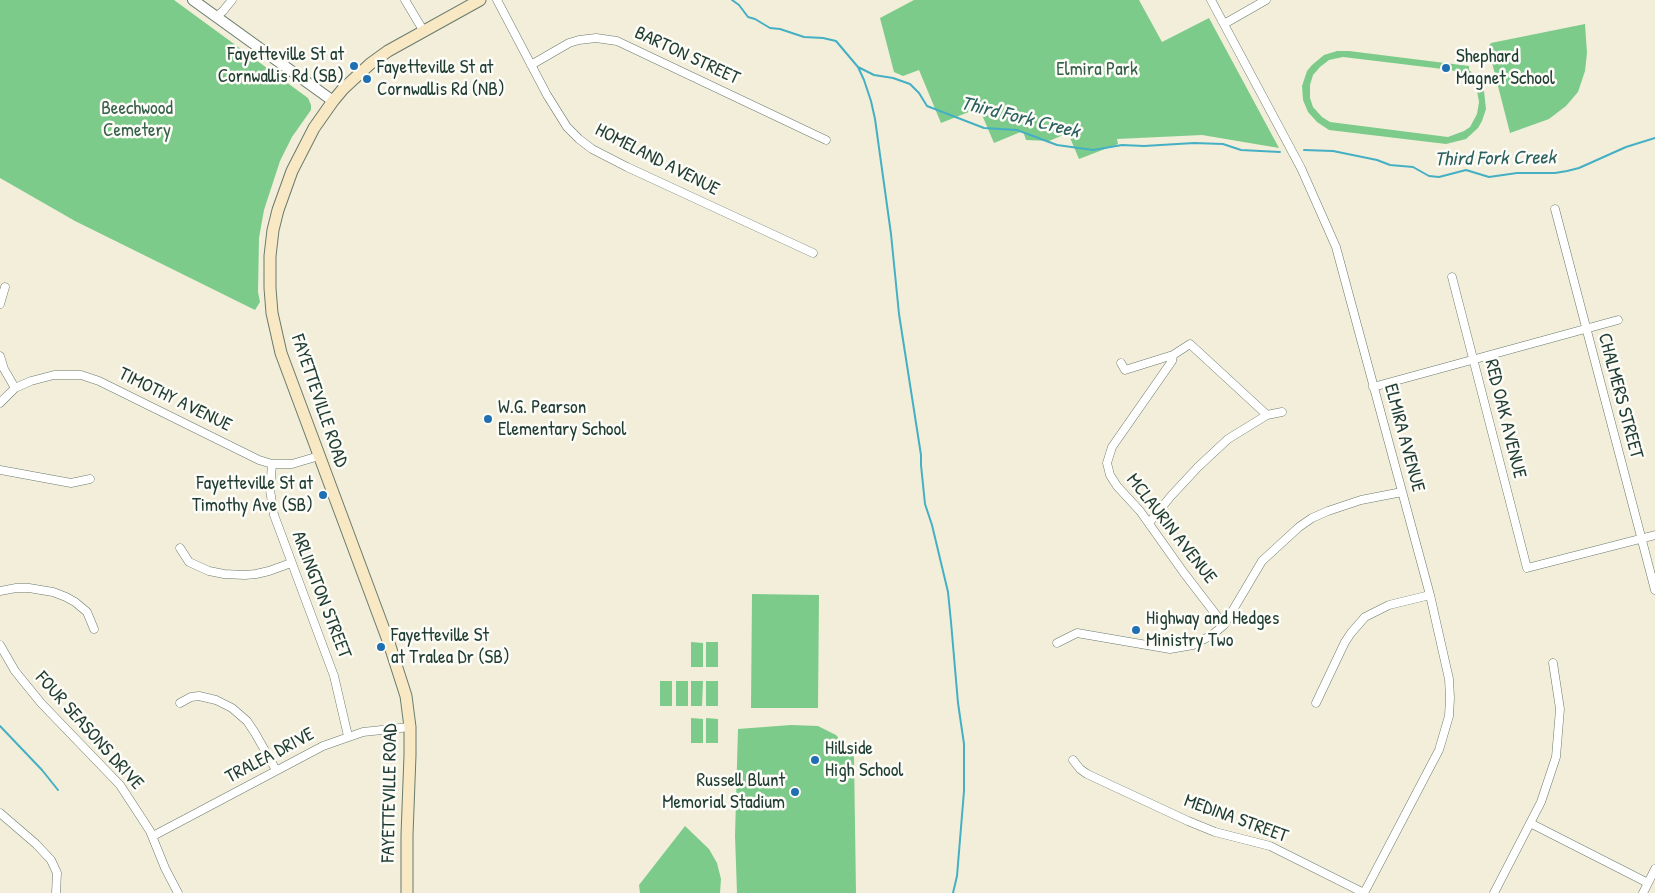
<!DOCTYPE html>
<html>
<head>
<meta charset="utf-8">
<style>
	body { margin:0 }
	canvas { display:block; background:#f2eeda }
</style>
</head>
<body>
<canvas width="1655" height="893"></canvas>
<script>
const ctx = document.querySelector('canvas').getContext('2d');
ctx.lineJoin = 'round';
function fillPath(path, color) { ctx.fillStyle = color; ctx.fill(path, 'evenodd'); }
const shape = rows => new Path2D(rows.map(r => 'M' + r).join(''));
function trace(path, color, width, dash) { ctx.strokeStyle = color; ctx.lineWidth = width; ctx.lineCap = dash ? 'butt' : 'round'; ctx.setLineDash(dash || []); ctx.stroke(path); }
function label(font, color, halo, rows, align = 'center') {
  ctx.font = font + ' "Patrick Hand",sans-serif'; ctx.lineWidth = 5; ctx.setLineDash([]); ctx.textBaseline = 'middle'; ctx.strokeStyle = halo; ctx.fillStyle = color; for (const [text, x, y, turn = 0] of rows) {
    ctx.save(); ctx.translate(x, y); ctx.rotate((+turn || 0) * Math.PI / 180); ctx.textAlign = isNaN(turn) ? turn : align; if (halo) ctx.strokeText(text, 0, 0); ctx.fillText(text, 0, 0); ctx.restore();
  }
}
const green = shape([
	[0,0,174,0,308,98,311,105,311,110,292,137,280,161,264,210,259,238,258,292,260,302,255,310,75,221,0,178],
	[914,0,1139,0,1162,42,1209,18,1279,148,1202,135,1117,139,1118,144,1079,159,1068,133,1049,141,1026,140,1023,131,994,143,979,108,941,123,919,70,903,76,894,72,880,18],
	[1585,24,1587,53,1585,71,1578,92,1566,106,1549,119,1510,133,1488,47,1491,43],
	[1337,51,1349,51,1469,66,1469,70,1475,75,1484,91,1486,109,1482,121,1478,128,1466,139,1446,144,1329,130,1317,122,1308,112,1303,100,1302,86,1307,71,1312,65,1324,55],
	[1343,57,1451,70,1461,73,1470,79,1477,91,1479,102,1477,114,1470,127,1464,131,1448,137,1330,122,1322,117,1313,107,1310,98,1310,85,1313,75,1320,67,1329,60],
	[752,594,819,595,818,708,751,708],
	[691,642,703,643,703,667,691,667],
	[706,642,718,642,718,667,706,667],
	[660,681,672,681,672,706,660,706],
	[676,681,688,681,688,706,676,706],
	[691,681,703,681,702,706,691,706],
	[706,681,718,681,718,706,706,706],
	[691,718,703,719,703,743,691,743],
	[706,718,718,719,718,743,706,743],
	[791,725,818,726,836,735,854,757,856,893,737,893,735,836,738,729],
	[685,826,709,849,717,863,721,879,720,893,640,893,639,885]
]);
const stream = shape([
	[732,0,739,5,748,17,755,19,770,28,780,29,804,37,823,38,836,41,858,67,874,75,893,78,910,84,919,93,927,106,984,128,1017,130,1057,145,1093,150,1122,145,1144,146,1194,143,1223,144,1241,150,1280,152],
	[858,67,864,80,871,101,875,119,891,234,899,314,921,455,921,465,925,504,932,525,948,592,951,622,958,703,964,744,964,791,957,876,953,893],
	[1304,150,1333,151,1377,160,1390,165,1413,167,1429,176,1439,177,1466,170,1489,177,1517,173,1555,173,1567,171,1579,168,1626,147,1655,138],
	[0,726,42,770,58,790]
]);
const minor = shape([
	[405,0,423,30],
	[497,0,547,95,567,127,579,139,592,149,627,167,813,253],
	[1211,0,1301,168,1336,247,1430,595,1449,679,1450,698,1449,716,1439,750,1364,893],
	[216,17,223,11,232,0],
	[1224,24,1266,0],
	[531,65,569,43,579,40,596,38,617,41,826,140],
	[1555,209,1655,590],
	[1452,277,1527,568,1655,535],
	[0,304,5,287],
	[1173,355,1190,344,1267,415],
	[0,356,4,369,15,388],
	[1121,363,1125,370,1173,355,1172,361,1112,447,1107,463,1110,475,1117,486,1140,511,1184,573,1224,625],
	[1373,387,1618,320],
	[0,403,15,388,31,381,54,375,81,375,99,381,259,460,272,464,292,464,319,456],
	[272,464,270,490,274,515,334,676,348,736],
	[0,470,71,483,90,479],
	[1149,523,1171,496,1198,467,1228,439,1267,415,1282,412],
	[180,548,189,562,209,571,224,574,245,575,256,574,269,571,291,563],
	[0,591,16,588,29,588,53,592,66,597,75,602,87,612,94,629],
	[1057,643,1077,633,1170,649,1193,645,1212,635,1224,625,1262,561,1299,527,1312,518,1328,511,1361,500,1402,492],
	[0,645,15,671,41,703,120,785,150,831,165,868,178,893],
	[180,703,191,697,199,696,216,700,232,708,247,721,255,733,276,770],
	[1316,703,1345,642,1351,633,1365,617,1389,605,1430,595],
	[1073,760,1080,769,1087,774,1188,821,1215,832,1270,846,1364,893],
	[0,813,36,844,51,860,57,873,56,893],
	[1530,823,1648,883],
	[153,836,323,746,363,732,410,727],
	[1494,893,1541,802,1556,757,1560,709,1553,663],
	[1643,893,1655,869]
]);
const tertiary = shape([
	[193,0,333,101]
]);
const secondary = shape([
	[407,893,407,835,410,755,410,727,406,696,389,643,281,353,272,313,270,288,270,256,273,230,278,210,292,171,314,128,333,101,343,89,370,64,388,51,480,0]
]);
const markers = [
	[354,66,5,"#1f6fb2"],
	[1446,68,5,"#1f6fb2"],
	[367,79,5,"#1f6fb2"],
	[488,419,5,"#1f6fb2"],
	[323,495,5,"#1f6fb2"],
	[1136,630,5,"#1f6fb2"],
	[381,647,5,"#1f6fb2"],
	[815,760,5,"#1f6fb2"],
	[795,792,5,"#1f6fb2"]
];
const poiNames = [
	["Fayetteville St at",344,55,"right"],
	["Cornwallis Rd (SB)",344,77,"right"],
	["Shephard",1456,57],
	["Magnet School",1456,79],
	["Fayetteville St at",377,68],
	["Cornwallis Rd (NB)",377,90],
	["W.G. Pearson",498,408],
	["Elementary School",498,430],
	["Fayetteville St at",313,484,"right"],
	["Timothy Ave (SB)",313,506,"right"],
	["Highway and Hedges",1146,619],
	["Ministry Two",1146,641],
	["Fayetteville St",391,636],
	["at Tralea Dr (SB)",391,658],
	["Hillside",825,749],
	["High School",825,771],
	["Russell Blunt",785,781,"right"],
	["Memorial Stadium",785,803,"right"]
];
const streetNames = [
	["BARTON STREET",687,56,25],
	["HOMELAND AVENUE",657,160,27],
	["CHALMERS STREET",1620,396,75],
	["TIMOTHY AVENUE",175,400,26],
	["FAYETTEVILLE ROAD",319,401,71],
	["RED OAK AVENUE",1505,419,76],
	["ELMIRA AVENUE",1404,438,75],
	["MCLAURIN AVENUE",1171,529,52],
	["ARLINGTON STREET",321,595,69],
	["FOUR SEASONS DRIVE",89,731,48],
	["TRALEA DRIVE",270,756,-28],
	["FAYETTEVILLE ROAD",390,793,-89],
	["MEDINA STREET",1236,819,20]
];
const parkNames = [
	["Elmira Park",1097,70],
	["Beechwood",137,109],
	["Cemetery",137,131]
];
const waterNames = [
	["Third Fork Creek",1020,118,14],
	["Third Fork Creek",1495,159,-1]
];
fillPath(green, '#7dcb8a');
trace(stream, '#45b0c3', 2);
trace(minor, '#697b6e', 9);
trace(tertiary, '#697b6e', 12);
trace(secondary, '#697b6e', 13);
trace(minor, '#fff', 8);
trace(tertiary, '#fff', 10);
trace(secondary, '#f8e8c3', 11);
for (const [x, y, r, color] of markers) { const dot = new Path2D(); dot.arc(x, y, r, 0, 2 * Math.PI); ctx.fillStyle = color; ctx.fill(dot); trace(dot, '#fdfcf7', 2); }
label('19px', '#1f3d34', '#fdfcf7', poiNames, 'left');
label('19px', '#1f3d34', '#fdfcf7', streetNames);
label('19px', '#36604a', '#fdfcf7', parkNames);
label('italic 20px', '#2a605f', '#fdfcf7', waterNames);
</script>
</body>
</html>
